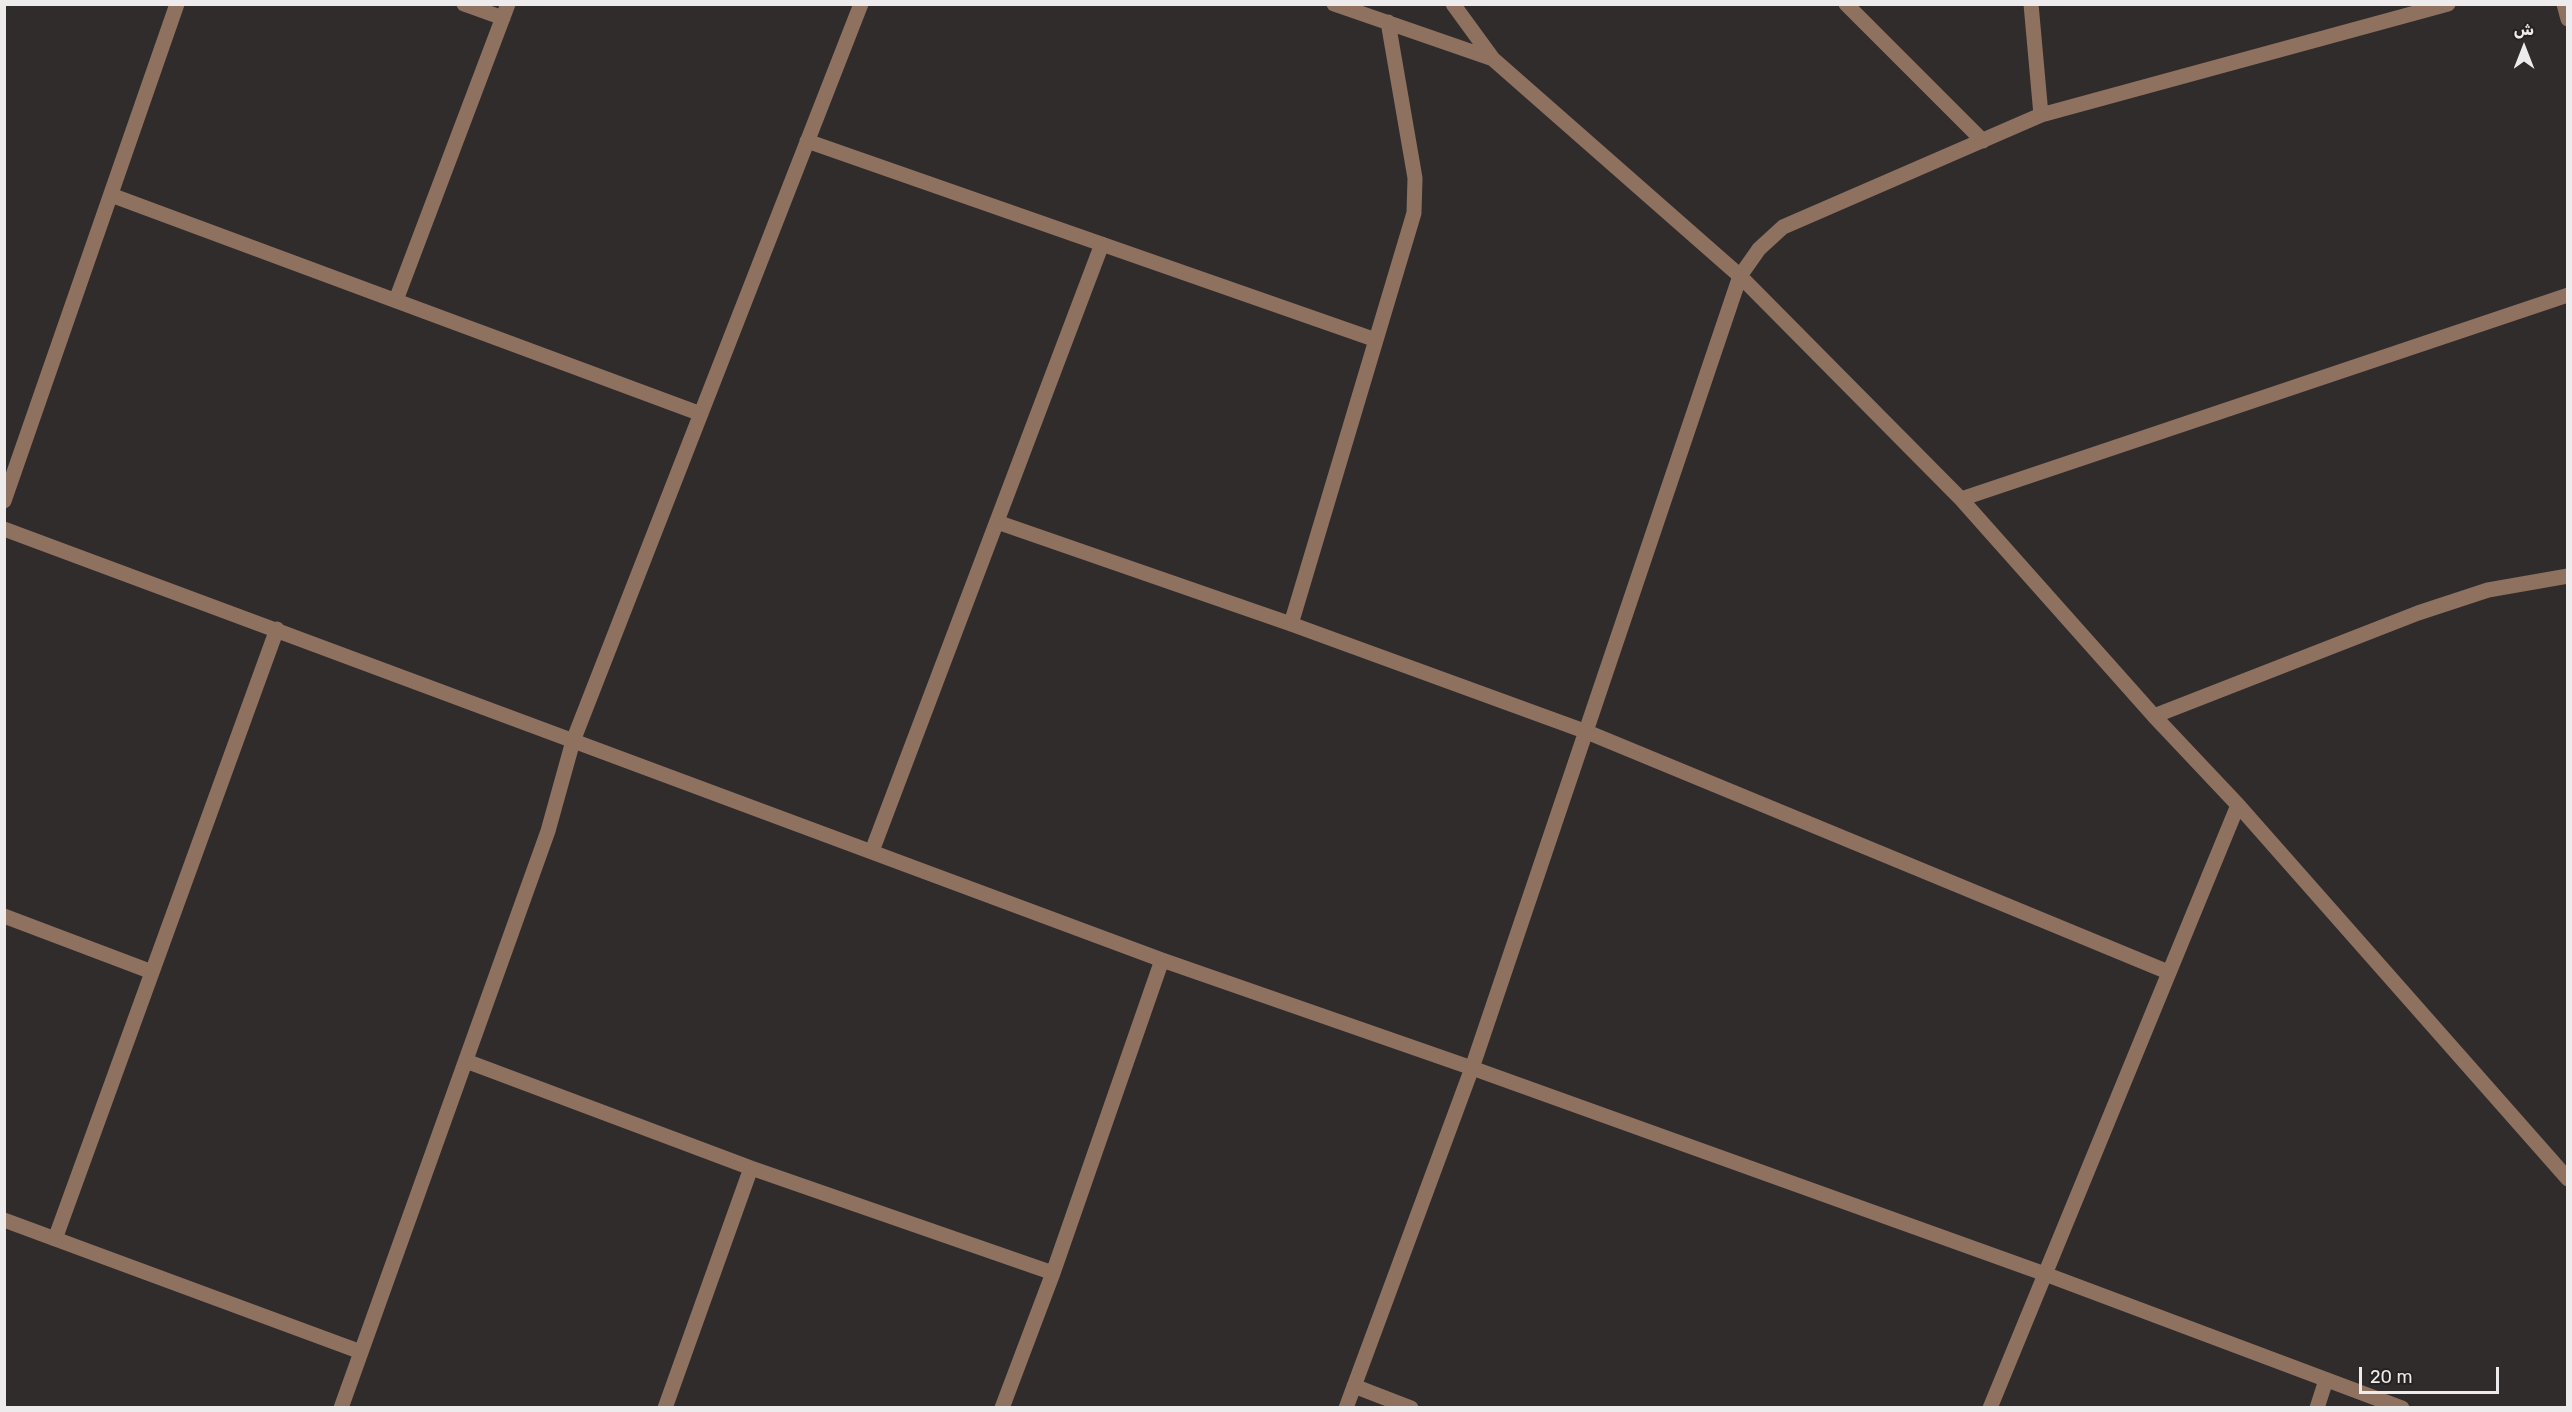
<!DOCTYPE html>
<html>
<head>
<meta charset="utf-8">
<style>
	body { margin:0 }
	#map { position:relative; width:2572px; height:1412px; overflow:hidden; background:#302c2c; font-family:Rubik,"Noto Sans Arabic",sans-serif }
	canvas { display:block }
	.frame { position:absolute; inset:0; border:6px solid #edebeb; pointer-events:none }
	.north { position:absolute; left:2494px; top:18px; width:60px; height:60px; -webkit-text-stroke:4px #262222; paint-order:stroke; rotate:0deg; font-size:16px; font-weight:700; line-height:24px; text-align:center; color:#edebeb }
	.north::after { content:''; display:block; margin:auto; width:21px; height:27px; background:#edebeb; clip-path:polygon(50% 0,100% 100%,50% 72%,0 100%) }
	.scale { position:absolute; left:2359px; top:1367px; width:140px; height:27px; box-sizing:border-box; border:3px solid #edebeb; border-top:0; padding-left:8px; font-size:18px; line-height:21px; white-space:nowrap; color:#edebeb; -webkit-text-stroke:4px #262222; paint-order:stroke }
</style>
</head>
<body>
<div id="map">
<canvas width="2572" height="1412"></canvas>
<div class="frame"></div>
<div class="north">ش</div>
<div class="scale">20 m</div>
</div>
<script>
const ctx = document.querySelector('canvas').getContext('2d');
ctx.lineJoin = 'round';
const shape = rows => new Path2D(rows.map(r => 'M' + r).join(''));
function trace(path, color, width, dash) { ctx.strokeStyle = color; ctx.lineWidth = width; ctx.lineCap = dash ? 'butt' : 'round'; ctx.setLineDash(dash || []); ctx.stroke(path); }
const minor = shape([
	[464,4,503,18],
	[1334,4,1493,59],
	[1453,4,1493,59,1740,276,1961,499,2154,716,2238,805,2568,1179],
	[1846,4,1983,141],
	[2031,4,2041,115],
	[2564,4,2568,19],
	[807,141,1376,340],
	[111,195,701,414],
	[396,300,508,4],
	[1961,499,2568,295],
	[4,501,177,4],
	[997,522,1291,624,1587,732,2168,972],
	[4,529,1162,960,1472,1068,2045,1274,2402,1408],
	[1291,624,1414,213,1415,178,1388,22],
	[2154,716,2418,613,2488,590,2568,576],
	[872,851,1102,244],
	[4,916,152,972],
	[466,1061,751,1168,1053,1273],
	[4,1220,361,1352],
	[55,1239,277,629],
	[1354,1386,1411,1408],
	[341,1408,548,831,573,741,861,4],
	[665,1408,751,1168],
	[1002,1408,1053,1273,1162,960],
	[1346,1408,1472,1068,1740,276,1759,249,1783,227,2041,115,2448,4],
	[1990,1408,2238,805],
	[2317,1408,2326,1380]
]);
trace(minor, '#8f7160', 15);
</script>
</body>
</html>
